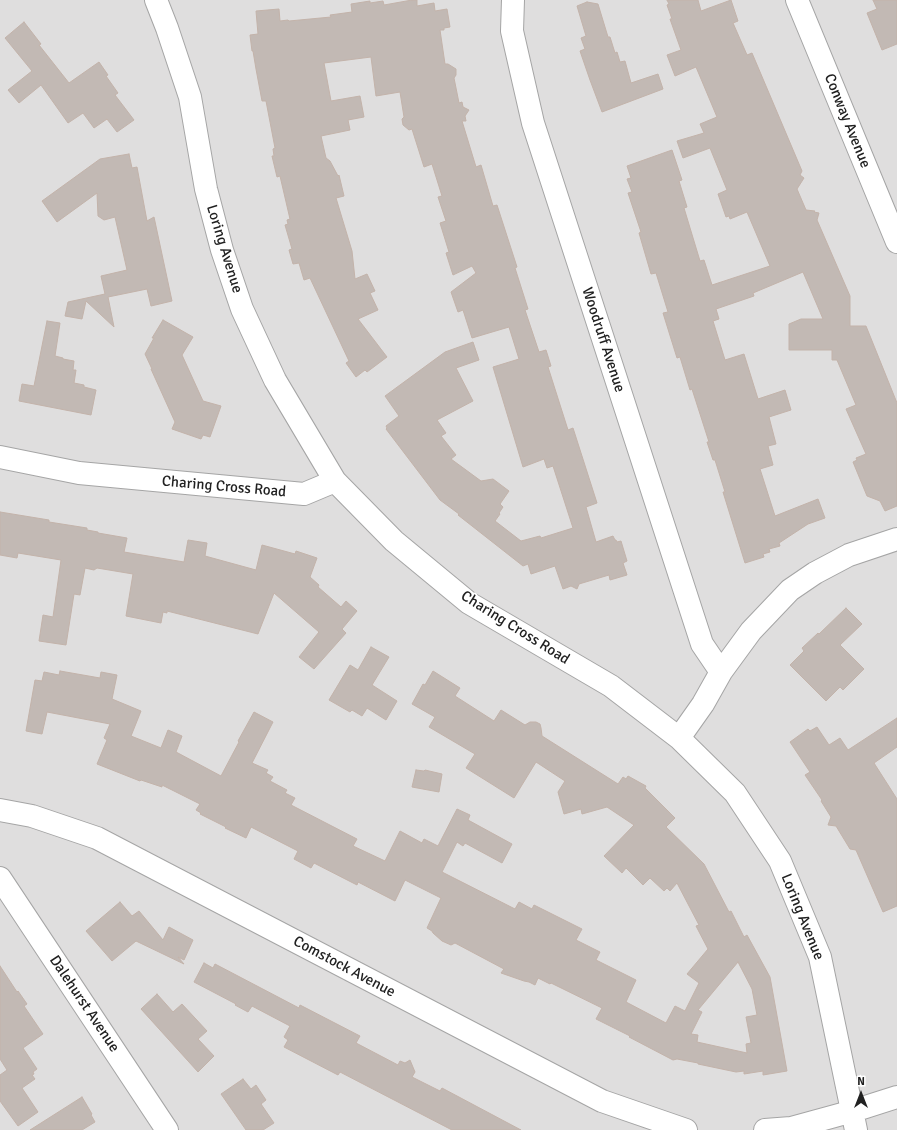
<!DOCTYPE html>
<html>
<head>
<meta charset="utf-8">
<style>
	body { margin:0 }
	#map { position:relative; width:897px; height:1130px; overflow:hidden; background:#f1ede8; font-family:Signika,sans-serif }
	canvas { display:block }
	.north { position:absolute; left:841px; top:1074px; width:40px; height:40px; -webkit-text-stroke:3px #fff; paint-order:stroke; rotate:0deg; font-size:11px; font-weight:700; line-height:16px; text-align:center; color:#212121 }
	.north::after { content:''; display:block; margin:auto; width:14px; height:18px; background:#212121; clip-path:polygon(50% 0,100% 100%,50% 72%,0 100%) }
</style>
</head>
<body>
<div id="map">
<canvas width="897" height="1130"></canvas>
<div class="north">N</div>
</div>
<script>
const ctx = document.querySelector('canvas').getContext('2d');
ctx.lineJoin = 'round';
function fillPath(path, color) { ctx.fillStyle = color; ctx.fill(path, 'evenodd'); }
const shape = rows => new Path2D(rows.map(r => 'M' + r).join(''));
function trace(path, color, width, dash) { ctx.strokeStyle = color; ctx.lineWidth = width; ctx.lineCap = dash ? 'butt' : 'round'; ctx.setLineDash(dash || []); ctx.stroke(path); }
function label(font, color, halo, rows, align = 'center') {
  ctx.font = font + ' Signika,sans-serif'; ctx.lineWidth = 3.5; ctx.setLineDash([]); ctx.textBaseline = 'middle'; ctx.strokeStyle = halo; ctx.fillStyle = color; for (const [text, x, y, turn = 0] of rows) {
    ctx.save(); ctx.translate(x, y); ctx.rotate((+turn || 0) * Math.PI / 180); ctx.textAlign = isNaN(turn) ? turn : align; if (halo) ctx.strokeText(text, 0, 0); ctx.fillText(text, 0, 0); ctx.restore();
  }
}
const residential = shape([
	[0,0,897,0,897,1130,0,1130]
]);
const building = shape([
	[412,0,417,0,417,6,434,3,435,11,447,9,450,27,444,28,444,30,440,30,445,64,448,64,456,69,456,75,454,78,459,103,462,102,463,107,469,110,465,116,466,121,462,121,476,167,481,165,493,206,497,205,517,267,515,268,528,309,525,310,539,352,546,350,551,366,548,367,568,430,573,428,597,503,586,507,596,542,613,536,615,540,616,540,617,542,621,541,627,561,623,563,627,575,610,580,609,575,579,584,577,589,571,586,563,589,555,566,531,574,528,564,523,566,458,515,459,514,440,500,386,429,387,428,386,426,399,416,385,396,445,352,473,342,479,360,456,368,473,401,437,420,446,433,441,436,456,455,451,459,481,481,493,479,509,491,500,504,503,507,499,513,500,514,495,521,521,541,540,536,541,538,573,528,553,466,547,468,544,459,523,467,493,367,519,359,509,327,472,338,463,310,458,312,451,292,476,273,472,266,453,275,446,253,449,252,440,223,446,221,438,197,442,196,432,164,424,167,412,129,409,130,403,125,402,119,404,117,400,92,376,96,371,57,324,63,331,101,360,96,364,117,348,120,350,130,321,136,326,158,330,161,338,176,339,175,344,196,336,198,352,251,355,279,367,274,375,291,370,293,378,310,358,319,387,357,367,372,365,370,356,377,346,363,349,361,310,278,304,280,299,263,293,264,289,250,292,249,285,225,288,224,287,220,290,219,280,176,277,177,272,156,274,156,273,149,275,148,266,101,262,101,256,69,253,51,252,51,250,35,258,34,256,11,279,9,280,21,288,20,289,21,331,17,330,15,352,12,351,4,370,1,370,3,383,1,384,5,412,0],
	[667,0,698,0,701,11,731,0,738,21,733,23,747,55,752,53,802,171,800,175,804,178,797,189,806,210,815,211,814,212,819,213,817,220,850,296,850,326,866,326,897,403,897,506,885,511,880,501,867,496,853,462,857,460,856,458,866,454,846,409,856,405,837,360,832,360,832,350,789,350,789,324,801,319,823,319,803,272,753,293,754,296,716,309,719,319,713,321,725,360,744,354,758,399,785,390,791,410,769,417,776,444,768,446,773,465,760,469,775,516,818,499,825,518,808,524,779,543,780,546,769,549,770,552,763,554,764,557,745,563,723,492,725,492,715,460,713,460,707,442,709,442,692,389,690,390,680,357,677,358,663,313,668,312,656,273,651,274,639,233,641,232,628,193,632,192,627,179,631,178,627,166,672,150,682,180,679,181,687,207,684,208,700,261,704,260,712,285,770,266,747,212,730,219,729,216,726,217,718,194,727,190,710,148,683,158,677,141,704,133,700,124,717,117,696,67,675,76,667,55,681,50,670,19,672,19,667,5,669,4,667,0],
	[873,0,897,0,897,44,882,50,867,13,877,9,873,0],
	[587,2,598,4,608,37,610,37,615,53,617,52,620,62,625,61,631,83,658,74,663,89,602,112,590,80,580,51,585,49,581,38,586,36,577,6,587,2],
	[24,22,41,44,39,45,69,83,99,62,108,75,106,76,118,93,115,95,134,120,117,132,107,119,94,128,83,113,68,123,41,85,19,103,8,90,32,71,5,38,24,22],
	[129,154,132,168,137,167,147,221,154,217,172,301,151,306,147,289,108,297,114,327,86,301,82,319,65,316,68,302,105,294,101,276,127,270,115,217,104,220,98,216,97,193,57,222,42,201,100,159,129,154],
	[163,320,193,337,182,355,203,401,221,406,210,437,203,435,201,439,172,429,175,422,151,369,152,369,145,354,154,338,152,338,163,320],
	[47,321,60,323,55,356,63,358,63,359,74,361,73,370,76,370,74,383,84,385,84,387,96,390,91,415,19,401,22,384,34,386,47,321],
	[0,512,49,520,49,522,87,528,87,530,98,532,98,533,127,538,124,552,184,562,188,540,207,543,205,556,256,570,262,545,295,554,296,551,317,558,310,577,319,585,318,587,341,607,346,601,357,611,342,629,346,633,314,669,299,657,319,632,274,593,258,634,167,611,167,613,163,612,161,623,126,616,133,574,97,568,94,570,85,568,80,595,74,594,66,645,39,641,43,615,53,617,61,560,18,553,17,558,0,555,0,512],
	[846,608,862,624,840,645,864,669,843,690,840,687,826,701,790,665,804,651,802,648,818,633,819,634,846,608],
	[371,647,389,657,372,685,397,701,386,720,367,708,362,716,352,710,350,712,329,700,350,665,358,670,371,647],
	[60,671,100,678,101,672,117,675,112,699,141,711,131,736,161,748,168,730,182,736,176,752,221,776,239,742,238,741,254,712,273,722,252,763,268,770,266,773,273,777,270,781,287,790,285,793,295,798,291,805,357,839,353,846,385,861,400,831,422,843,424,839,438,846,457,809,470,815,468,820,512,844,502,863,465,843,463,846,457,842,442,872,515,909,519,902,532,909,534,905,582,929,576,940,600,952,596,960,636,980,626,1002,666,1023,675,1006,685,1011,699,983,687,974,708,949,696,926,699,925,677,883,670,891,667,888,664,891,650,878,643,885,626,868,622,873,604,856,634,825,607,807,582,814,581,809,564,814,558,792,565,781,536,762,514,798,466,768,475,754,429,727,435,717,412,704,423,684,425,685,433,671,460,688,455,696,494,721,501,710,525,725,530,722,536,722,540,724,541,728,542,736,618,784,623,777,626,779,628,776,646,786,645,788,675,818,666,827,704,864,729,912,731,911,744,937,747,935,770,977,787,1071,763,1075,763,1071,744,1074,744,1071,736,1072,698,1064,698,1063,677,1059,673,1060,629,1037,630,1036,596,1019,602,1008,551,983,550,984,538,978,535,985,529,982,524,981,501,973,504,969,455,943,451,945,442,941,433,933,432,931,427,928,441,898,405,880,395,901,358,882,357,885,314,863,311,868,294,859,298,851,251,827,246,838,225,828,226,827,200,814,201,813,196,810,200,804,162,785,162,787,141,780,140,781,97,764,107,740,104,738,110,724,47,712,42,734,26,731,35,680,42,681,44,672,59,675,60,671],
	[738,962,752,989,757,1015,746,1017,751,1043,746,1044,747,1053,697,1042,698,1035,691,1034,702,1012,698,1010,738,962],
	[897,718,897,747,874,763,897,799,897,906,883,912,856,850,850,849,836,826,828,825,831,817,821,801,822,800,805,775,810,772,790,742,808,729,810,731,817,727,829,745,840,738,848,750,897,718],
	[416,770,424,771,425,770,442,774,439,792,412,787,416,770],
	[120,902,132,916,139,911,163,940,169,927,193,940,184,960,178,957,184,964,136,941,112,961,86,931,120,902],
	[204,963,213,968,215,964,299,1008,300,1005,360,1036,356,1043,398,1065,400,1061,405,1063,410,1060,415,1072,412,1077,440,1091,442,1088,521,1130,452,1130,340,1072,338,1075,284,1047,288,1040,284,1037,290,1026,252,1006,248,1012,235,1005,236,1004,194,982,204,963],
	[0,966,17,992,18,991,27,1004,24,1006,43,1034,23,1048,37,1069,33,1072,34,1074,32,1075,35,1079,22,1088,38,1112,18,1126,0,1101,0,1075,7,1070,0,1059,0,966],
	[157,994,173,1012,182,1004,207,1031,198,1039,214,1056,198,1072,141,1009,157,994],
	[243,1079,251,1089,256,1085,266,1100,261,1104,274,1123,263,1130,246,1130,221,1094,243,1079],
	[82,1097,92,1114,91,1115,95,1122,82,1130,30,1130,82,1097]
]);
const minor = shape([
	[156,0,167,28,190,97,206,189,222,250,242,309,275,380,335,481],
	[513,0,512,31,533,123,702,644,721,672],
	[797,0,897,242],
	[0,457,79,473,304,494,335,481,394,541,469,603,611,686,679,738,735,793,780,861,820,957,856,1130],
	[679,738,703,704,721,672,751,631,790,590,815,573,849,555,897,539],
	[0,810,32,816,97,838,602,1101,686,1130],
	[0,878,167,1130],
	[765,1130,791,1128,853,1111,897,1097]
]);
const streetNames = [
	["Conway Avenue",847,121,68],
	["Loring Avenue",224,249,73],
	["Woodruff Avenue",603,340,72],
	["Charing Cross Road",224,487,5],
	["Charing Cross Road",515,628,32],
	["Loring Avenue",802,917,68],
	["Comstock Avenue",344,967,28],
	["Dalehurst Avenue",84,1004,56]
];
fillPath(residential, '#dfdede');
fillPath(building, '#c2b9b4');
trace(building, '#c3b3aa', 1);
trace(minor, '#a5a5a5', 24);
trace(minor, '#fff', 22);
label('15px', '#212121', '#fff', streetNames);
</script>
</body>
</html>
